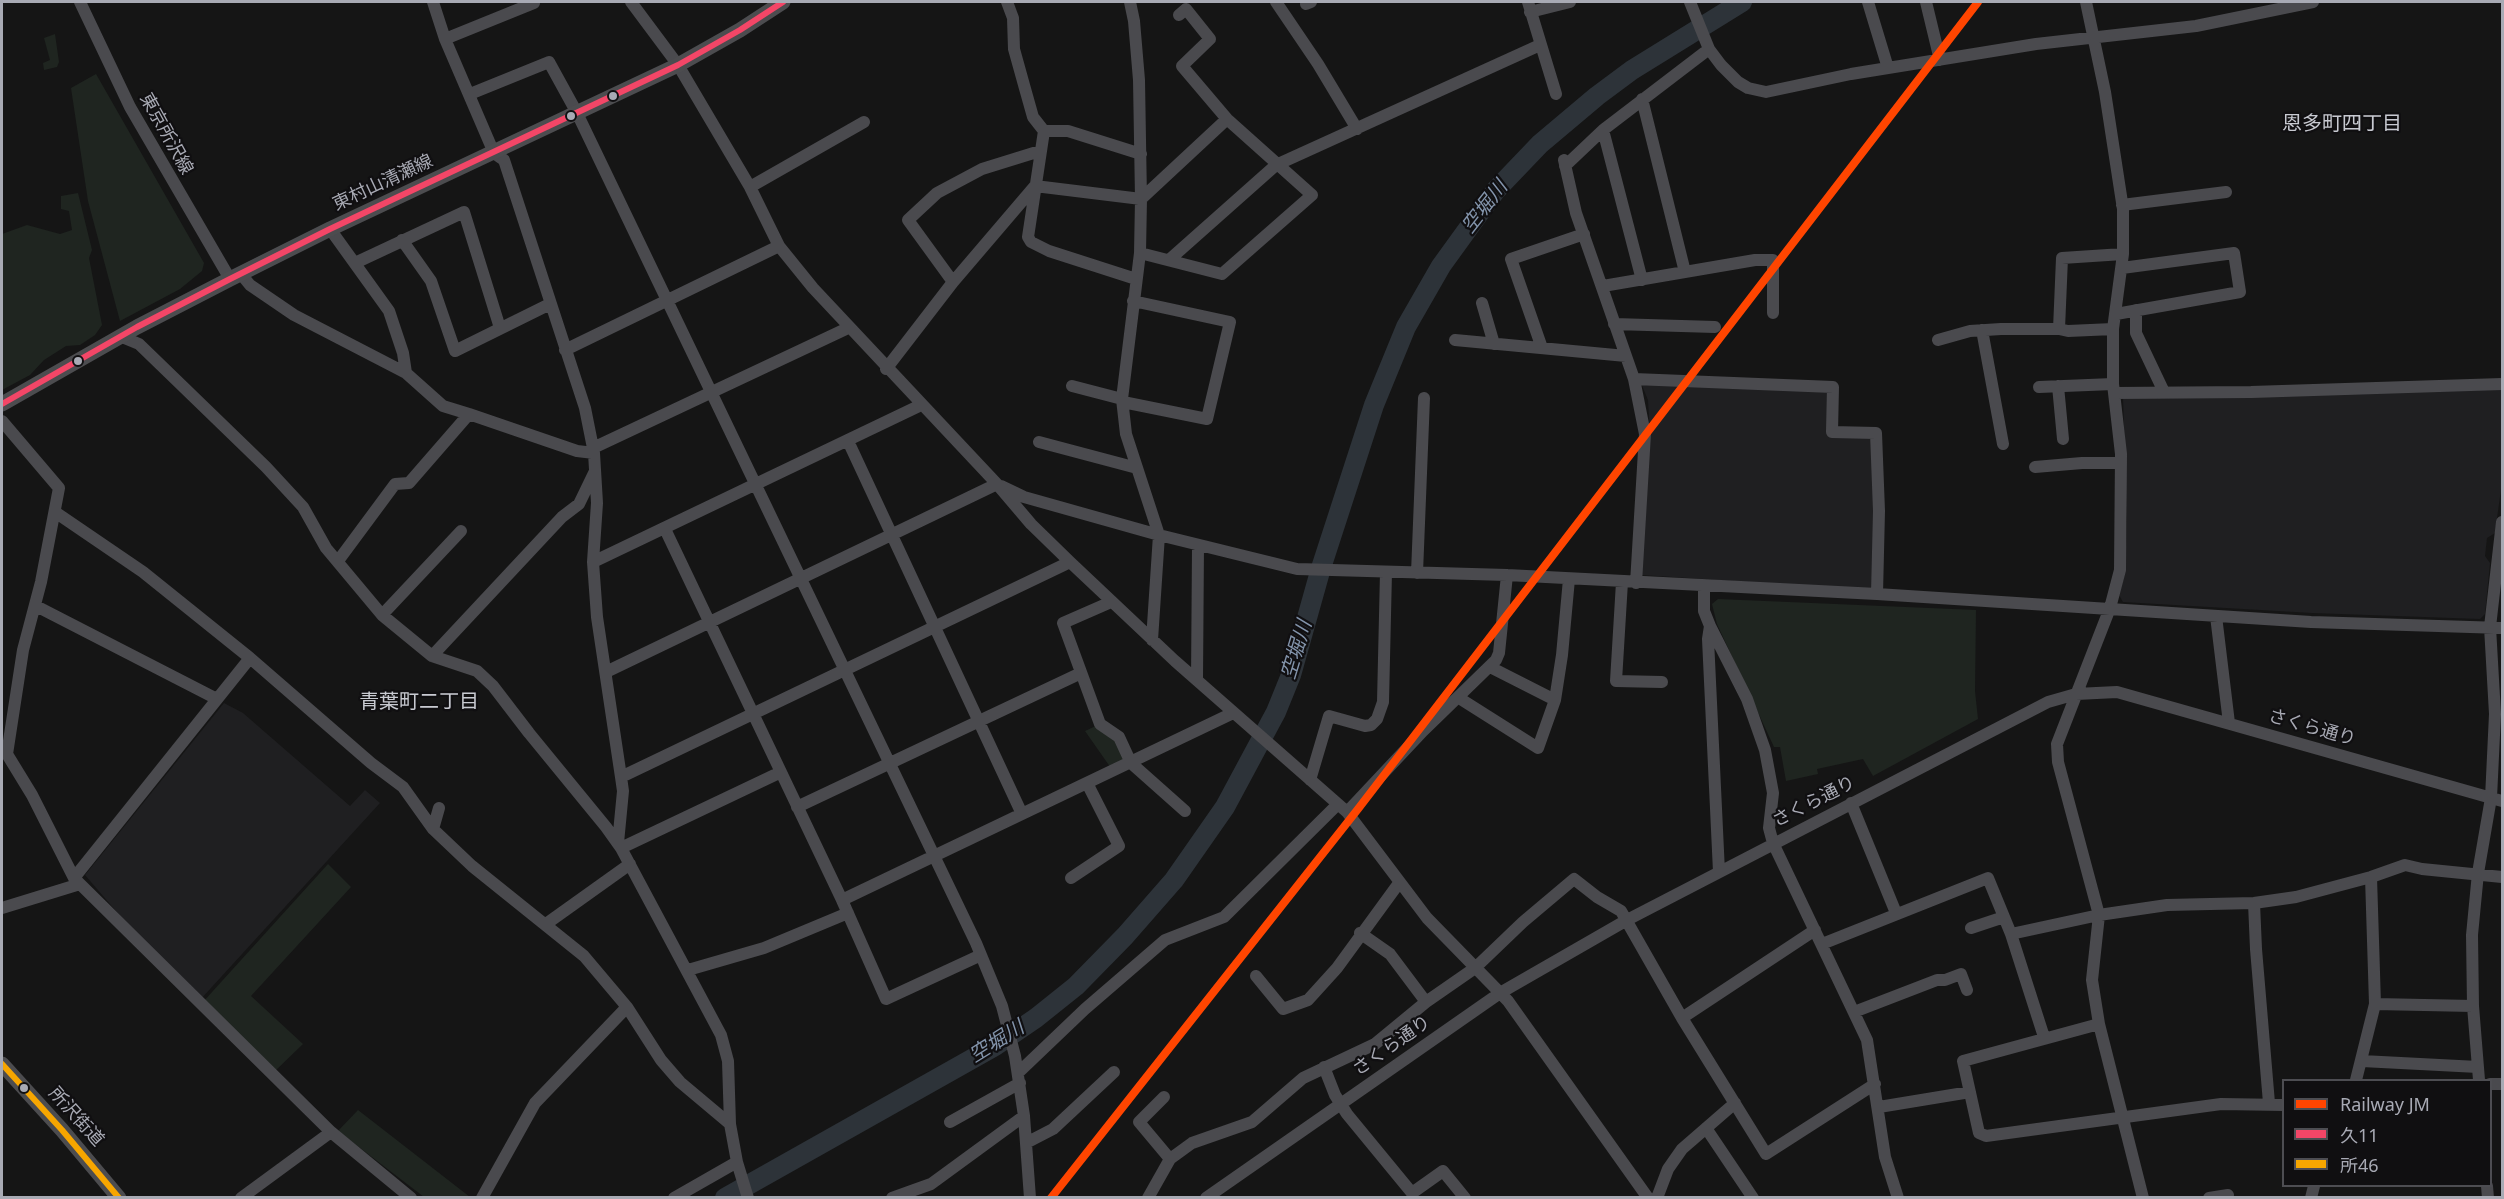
<!DOCTYPE html>
<html>
<head>
<meta charset="utf-8">
<style>
	body { margin:0 }
	#map { position:relative; width:2504px; height:1199px; overflow:hidden; background:#151515; font-family:"Noto Sans","Noto Sans JP",sans-serif }
	canvas { display:block }
	.frame { position:absolute; inset:0; border:3px solid #a8aab4; pointer-events:none }
	.legend { position:absolute; left:2282px; top:1079px; width:210px; height:108px; box-sizing:border-box; background:#100f11; border:2px solid #4d4d52; margin:0; padding:8px 10px; list-style:none; font-size:18px; color:#a8aab4 }
	.legend li { display:flex; align-items:center; gap:12px; height:30px }
	.legend b { width:30px; border:2px solid #4d4d52 }
</style>
</head>
<body>
<div id="map">
<canvas width="2504" height="1199"></canvas>
<div class="frame"></div>
<ul class="legend">
<li><b style="height:8px;background:#ff4500"></b>Railway JM</li>
<li><b style="height:8px;background:#f34667"></b>久11</li>
<li><b style="height:8px;background:#f7a600"></b>所46</li>
</ul>
</div>
<script>
const ctx = document.querySelector('canvas').getContext('2d');
ctx.lineJoin = 'round';
function fillPath(path, color) { ctx.fillStyle = color; ctx.fill(path, 'evenodd'); }
const shape = rows => new Path2D(rows.map(r => 'M' + r).join(''));
function trace(path, color, width, dash) { ctx.strokeStyle = color; ctx.lineWidth = width; ctx.lineCap = dash ? 'butt' : 'round'; ctx.setLineDash(dash || []); ctx.stroke(path); }
function label(font, color, halo, rows, align = 'center') {
  ctx.font = font + ' "Noto Sans","Noto Sans JP",sans-serif'; ctx.lineWidth = 4.5; ctx.setLineDash([]); ctx.textBaseline = 'middle'; ctx.strokeStyle = halo; ctx.fillStyle = color; for (const [text, x, y, turn = 0] of rows) {
    ctx.save(); ctx.translate(x, y); ctx.rotate((+turn || 0) * Math.PI / 180); ctx.textAlign = isNaN(turn) ? turn : align; if (halo) ctx.strokeText(text, 0, 0); ctx.fillText(text, 0, 0); ctx.restore();
  }
}
const built = shape([
	[1641,383,1830,391,1828,435,1873,436,1874,590,1641,575,1650,434,1648,400],
	[2502,388,2502,482,2495,533,2487,538,2485,556,2490,563,2485,614,2480,619,2312,613,2123,602,2119,595,2125,574,2127,520,2123,397],
	[224,703,243,713,350,806,365,790,380,803,200,1000,146,946,85,875]
]);
const green = shape([
	[55,34,59,62,57,67,44,70,43,63,50,60,44,38],
	[96,74,204,263,202,271,180,289,120,321,88,201,71,88],
	[78,193,92,250,89,258,102,325,95,335,80,345,66,346,44,360,30,375,2,390,2,234,27,225,60,234,72,230,69,211,61,209,61,196],
	[1718,599,1976,610,1975,691,1978,719,1873,776,1863,759,1817,769,1818,774,1786,781,1780,747,1774,747,1717,624,1712,604],
	[1100,724,1119,737,1131,763,1113,771,1085,731],
	[328,864,351,887,251,996,303,1044,274,1072,203,1002],
	[358,1110,470,1197,424,1197,338,1131]
]);
const river = shape([
	[725,1198,995,1046,1036,1018,1076,986,1125,936,1174,880,1225,807,1276,712,1291,675,1321,568,1374,405,1406,327,1441,266,1496,190,1540,144,1597,96,1632,70,1742,2]
]);
const minor = shape([
	[80,2,130,107,230,279],
	[433,2,445,39,494,153,504,160,585,408,594,453,597,503,593,562,597,617,621,777,623,791,618,843],
	[631,2,678,65,750,187,779,246,813,288,997,484,1031,524,1070,562,1175,661,1347,812,1427,918,1508,1001,1648,1198],
	[1007,2,1013,18,1014,49,1024,85,1033,117,1044,131],
	[1130,2,1134,21,1139,80,1141,199,1140,253,1122,399,1126,434,1159,535,1152,640],
	[1276,2,1318,64,1357,129],
	[1528,2,1556,94],
	[1690,2,1709,49,1721,65,1738,82,1748,88,1766,92,1851,74,2036,44,2196,26,2313,2],
	[1868,2,1888,68],
	[1926,2,1940,60],
	[2086,2,2105,92,2123,209,2123,254,2113,329,2113,384,2121,454,2120,570,2110,608,2057,744,2058,762,2099,915,2092,980,2099,1024,2143,1198],
	[1306,4,1311,2],
	[1530,12,1570,2],
	[445,39,534,3],
	[470,94,549,62,577,113,976,943,1002,1006,1015,1056,1024,1116,1030,1198],
	[1642,99,1685,272],
	[1603,130,1642,280],
	[1044,131,1028,237,1031,242,1049,251,1136,279],
	[1044,131,1068,131,1141,154],
	[1564,160,1576,213,1634,379,1645,434,1636,583],
	[1565,166,1603,130,1709,49],
	[750,187,864,122],
	[2122,205,2226,192],
	[330,229,389,311,403,353,406,373],
	[402,240,431,281,455,351,550,304],
	[1140,253,1222,274,1312,195,1227,119,1182,66,1210,39,1186,9,1179,15],
	[1169,260,1276,165,1540,45],
	[355,263,464,212,500,328],
	[241,274,250,285,294,315,406,373,443,406,469,414,409,483,395,484,338,561],
	[953,282,908,220,937,193,982,169,1040,151],
	[1603,286,1755,260,1773,260,1773,313],
	[1482,303,1494,344],
	[2136,310,2136,333,2164,392],
	[2116,314,2240,292,2234,253,2122,268],
	[1614,324,1715,327],
	[2059,329,2062,258,2123,254],
	[1982,330,2003,444],
	[122,337,139,344,266,467,303,507,326,548,382,615,432,656,477,671,493,686,529,733,606,827,621,848,721,1035,728,1061,730,1124,737,1162,748,1198],
	[1455,340,1626,356],
	[1938,340,1970,331,2001,329,2059,329,2068,331,2113,329],
	[1542,348,1511,259,1584,234],
	[565,350,779,246],
	[886,369,953,282,1035,186,1141,199,1227,119],
	[1634,379,1833,387,1832,432,1876,433,1879,511,1877,594],
	[1072,386,1122,399],
	[2058,386,2063,439],
	[2039,387,2113,384],
	[2114,393,2251,392,2502,384],
	[1123,402,1207,419,1230,322,1133,301],
	[469,414,577,451,594,453],
	[2,421,59,488,41,582,23,650,7,754],
	[848,441,1022,814],
	[1039,442,1137,468],
	[593,448,848,328],
	[2035,467,2082,463,2121,463],
	[1001,486,1024,497,1159,535,1297,569,1507,575,1877,594,2311,622,2502,628],
	[55,512,143,572,250,658,371,763,403,787,433,829,472,866,584,956,627,1007,661,1060,680,1082,730,1124],
	[665,529,842,900,886,999,981,955],
	[593,562,921,405],
	[1417,573,1424,398],
	[1622,582,1616,681,1662,682],
	[1704,587,1704,611,1710,626,1747,699,1765,750,1773,793,1769,828,1773,843,1867,1040,1885,1157,1898,1198],
	[1111,602,1063,623,1100,724,1119,737,1131,763,1185,811],
	[36,606,217,699],
	[382,615,461,531],
	[2216,616,2229,723],
	[1710,626,1708,639,1719,872],
	[432,656,562,517,579,504,594,473],
	[1490,667,1555,700],
	[606,672,997,484],
	[1197,680,1198,546],
	[1459,698,1538,748,1555,700,1562,655,1569,579],
	[2,746,32,795,74,878,80,884,331,1132,411,1198],
	[621,777,1070,562],
	[1310,780,1329,716,1365,726,1371,725,1377,719,1383,702,1386,572],
	[1851,803,1896,913],
	[797,807,1081,673],
	[1347,812,1423,731,1496,660,1499,653,1507,575],
	[433,829,439,808],
	[621,848,781,772],
	[74,878,250,658],
	[1071,878,1119,846,1087,783],
	[842,900,1233,713],
	[2254,903,2256,949,2269,1103],
	[2,908,80,884],
	[546,924,630,864],
	[1971,928,2004,917],
	[1360,933,1390,954,1426,1002],
	[2011,934,2099,915,2167,905,2254,903,2296,897,2371,877,2405,865,2422,869,2502,877],
	[1822,944,1988,878,2011,934,2044,1037],
	[688,970,764,948,848,913],
	[1256,976,1283,1009,1308,1000,1337,968,1399,883],
	[2375,1004,2473,1006],
	[1854,1012,1937,980,1945,980,1961,974,1967,990],
	[1682,1018,1815,930],
	[2099,1024,1963,1061,1979,1133,1986,1136,2221,1104,2284,1105],
	[2362,1061,2478,1067],
	[1324,1067,1335,1095,1347,1114,1412,1193,1443,1171,1465,1198],
	[1019,1072,1085,1009,1165,940,1224,917,1338,804],
	[2356,1080,2375,1004,2371,877],
	[2479,1080,2473,1006,2472,935,2478,873,2491,798,2495,714,2490,627,2502,522],
	[2490,1084,2502,1084],
	[1164,1097,1139,1122,1170,1159],
	[1879,1107,1970,1092],
	[950,1122,1020,1083],
	[1706,1128,1753,1198],
	[1026,1143,1053,1129,1114,1072],
	[2487,1186,2488,1198],
	[241,1198,331,1132],
	[482,1198,535,1103,627,1007],
	[674,1198,737,1162],
	[892,1198,931,1184,1024,1116],
	[1148,1198,1170,1159,1192,1143,1252,1122,1303,1078,1375,1044,1426,1002,1475,968,1523,922,1574,879,1597,897,1621,911,1682,1018,1766,1154,1875,1084],
	[1206,1198,1500,993,1627,920,2048,702,2076,694,2117,692,2502,801],
	[1657,1198,1668,1169,1682,1149,1735,1103],
	[2209,1198,2228,1195],
	[2311,1198,2314,1186]
]);
const major = shape([
	[2,404,137,327,230,279,330,229,678,65,740,30,783,2],
	[2,1064,62,1130,119,1198]
]);
const bus1 = shape([
	[2,404,137,327,230,279,330,229,678,65,740,30,783,2]
]);
const bus2 = shape([
	[2,1064,62,1130,119,1198]
]);
const rail1 = shape([
	[1051,1198,1358,809,1978,2]
]);
const markers = [
	[613,96,5,"#a8aab4"],
	[571,116,5,"#a8aab4"],
	[78,361,5,"#a8aab4"],
	[24,1088,5,"#a8aab4"]
];
const streetNames = [
	["東京所沢線",166,134,61],
	["東村山清瀬線",383,183,-25],
	["さくら通り",2312,728,16],
	["さくら通り",1814,802,-27],
	["さくら通り",1392,1046,-35],
	["所沢街道",76,1117,48]
];
const neighbourhoodNames = [
	["恩多町四丁目",2342,124],
	["青葉町二丁目",419,702]
];
const waterNames = [
	["空堀川",1485,207,-52],
	["空堀川",1297,650,-73],
	["空堀川",997,1042,-32]
];
fillPath(built, '#1f1f21');
fillPath(green, '#1f2520');
trace(river, '#2d3339', 20);
trace(minor, '#4a4a4e', 12);
trace(major, '#4c4c4f', 15);
trace(bus1, '#f34667', 6);
trace(bus2, '#f7a600', 6);
trace(rail1, '#ff4500', 8);
for (const [x, y, r, color] of markers) { const dot = new Path2D(); dot.arc(x, y, r, 0, 2 * Math.PI); ctx.fillStyle = color; ctx.fill(dot); trace(dot, '#100f11', 2); }
label('18px', '#a8aab4', '#100f11', streetNames);
label('20px', '#c8cad1', '#100f11', neighbourhoodNames);
label('italic 20px', '#8394ab', '#100f11', waterNames);
</script>
</body>
</html>
